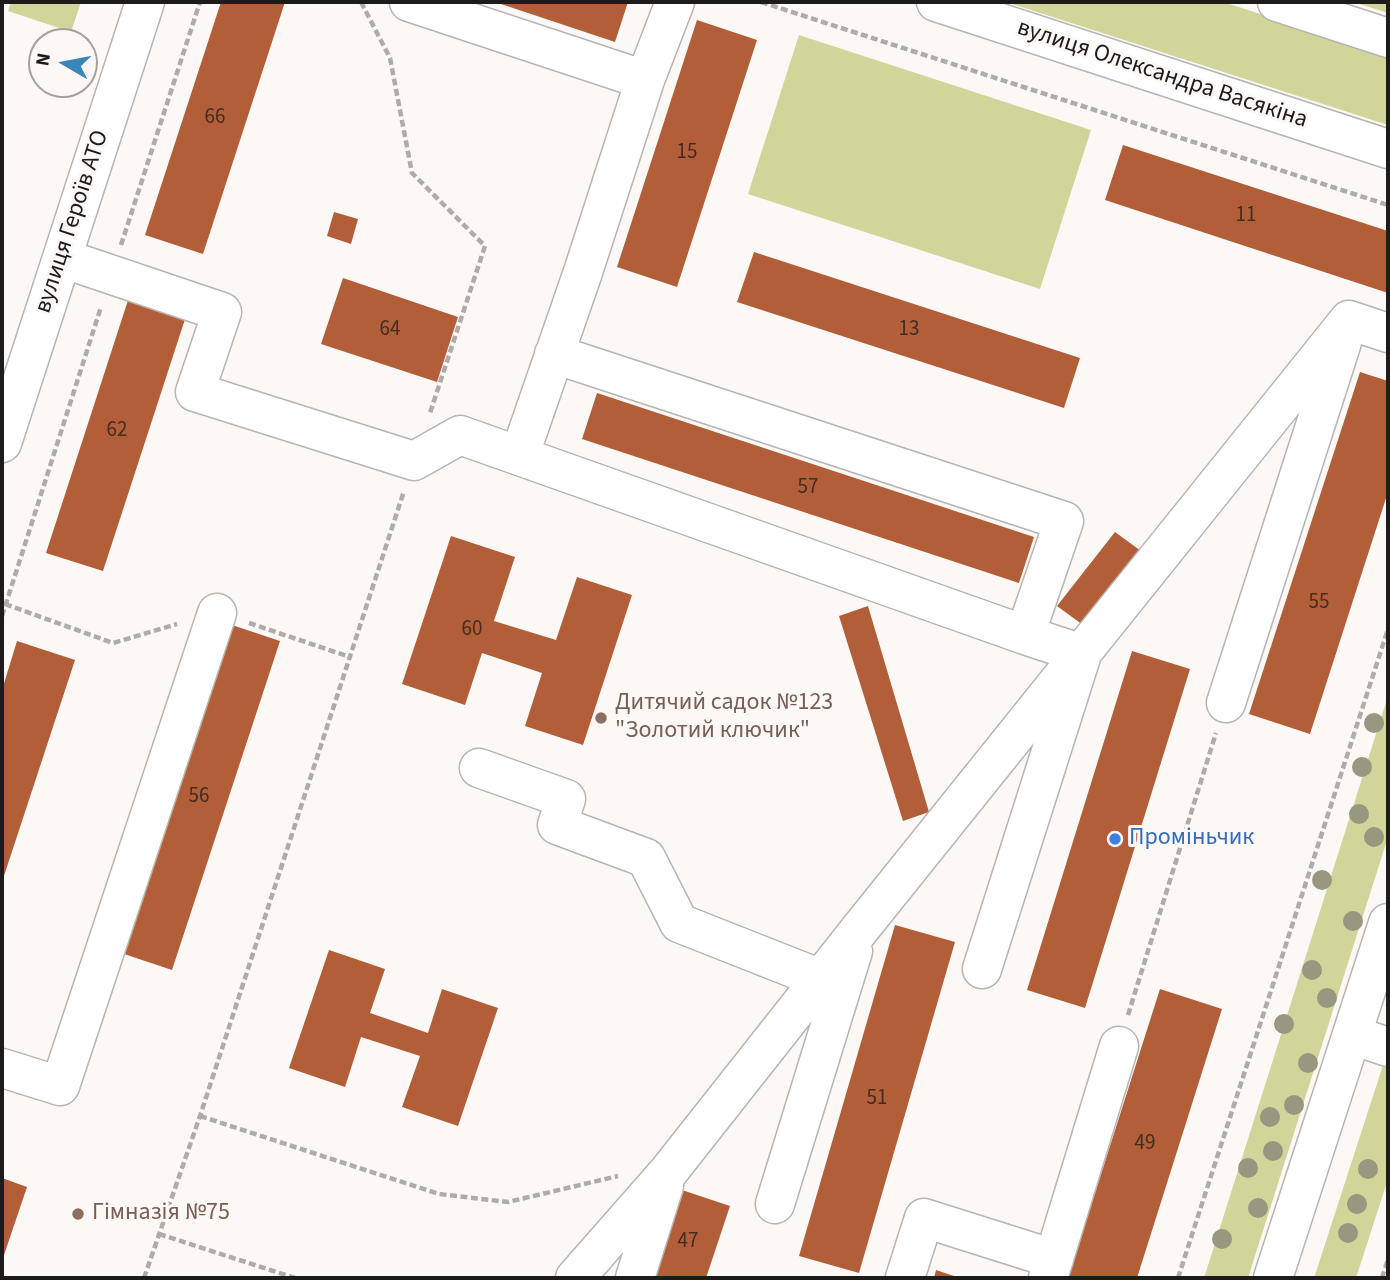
<!DOCTYPE html>
<html>
<head>
<meta charset="utf-8">
<style>
	body { margin:0 }
	#map { position:relative; width:1390px; height:1280px; overflow:hidden; background:#fcf8f6; font-family:"Source Sans 3",sans-serif }
	canvas { display:block }
	.frame { position:absolute; inset:0; border:4px solid #1e1c1b; pointer-events:none }
	.north { position:absolute; left:28px; top:28px; width:70px; height:70px; box-sizing:border-box; background:#fcf8f6; border:2px solid #a3a09e; border-radius:50%; rotate:280deg; font-size:19px; font-weight:700; line-height:28px; text-align:center; color:#1e1c1b }
	.north::after { content:''; display:block; margin:auto; width:24px; height:32px; background:#3b86b9; clip-path:polygon(50% 0,100% 100%,50% 72%,0 100%) }
</style>
</head>
<body>
<div id="map">
<canvas width="1390" height="1280"></canvas>
<div class="frame"></div>
<div class="north">N</div>
</div>
<script>
const ctx = document.querySelector('canvas').getContext('2d');
ctx.lineJoin = 'round';
function fillPath(path, color) { ctx.fillStyle = color; ctx.fill(path, 'evenodd'); }
const shape = rows => new Path2D(rows.map(r => 'M' + r).join(''));
function trace(path, color, width, dash) { ctx.strokeStyle = color; ctx.lineWidth = width; ctx.lineCap = dash ? 'butt' : 'round'; ctx.setLineDash(dash || []); ctx.stroke(path); }
function label(font, color, halo, rows, align = 'center') {
  ctx.font = font + ' "Source Sans 3",sans-serif'; ctx.lineWidth = 6; ctx.setLineDash([]); ctx.textBaseline = 'middle'; ctx.strokeStyle = halo; ctx.fillStyle = color; for (const [text, x, y, turn = 0] of rows) {
    ctx.save(); ctx.translate(x, y); ctx.rotate((+turn || 0) * Math.PI / 180); ctx.textAlign = isNaN(turn) ? turn : align; if (halo) ctx.strokeText(text, 0, 0); ctx.fillText(text, 0, 0); ctx.restore();
  }
}
const green = shape([
	[11,2,81,2,71,32,8,11],
	[1006,2,1223,2,1388,55,1388,125],
	[1353,2,1388,2,1388,13],
	[799,35,1091,130,1040,289,748,194],
	[1388,696,1388,837,1248,1278,1204,1278],
	[1385,1059,1388,1060,1388,1179,1356,1278,1314,1278]
]);
const building = shape([
	[221,2,285,2,203,254,145,235],
	[495,2,628,2,615,42],
	[697,20,757,40,677,287,617,267],
	[1123,145,1388,231,1388,293,1105,200],
	[334,212,358,219,351,244,327,236],
	[754,252,1080,358,1064,408,737,302],
	[343,278,458,317,437,382,321,344],
	[131,291,188,310,103,571,46,553],
	[1360,372,1388,381,1388,492,1310,734,1249,714],
	[597,393,1034,537,1019,583,582,439],
	[1115,532,1141,551,1083,625,1057,606],
	[451,536,515,557,494,621,556,640,577,577,632,595,583,745,525,726,542,673,482,653,465,705,402,684],
	[868,606,929,812,903,821,839,616],
	[226,623,280,641,172,970,118,952],
	[17,641,75,660,2,882,2,690],
	[1132,651,1190,669,1085,1008,1027,990],
	[895,925,955,942,859,1273,799,1256],
	[329,950,385,969,370,1013,428,1033,442,989,498,1008,458,1126,402,1107,420,1056,361,1037,345,1087,289,1068],
	[1160,989,1222,1009,1137,1278,1068,1278],
	[2,1178,27,1187,2,1261],
	[676,1188,730,1206,706,1278,647,1278],
	[936,1270,960,1278,934,1278]
]);
const path = shape([
	[361,2,390,58,412,173,485,246,430,413],
	[761,2,1388,205],
	[121,245,200,2],
	[5,604,113,643,177,624],
	[2,616,101,307],
	[249,623,350,657],
	[1128,1015,1216,733],
	[200,1116,439,1194,508,1202,618,1176],
	[159,1234,295,1278],
	[144,1278,200,1116,404,491],
	[1178,1278,1388,629],
	[1382,1278,1388,1259]
]);
const minor = shape([
	[409,2,645,80],
	[936,2,1388,149],
	[1277,2,1388,38],
	[62,258,222,312,195,392,414,461,460,435,1025,635,1064,521,554,354],
	[1349,320,1388,333],
	[2,443,145,2],
	[520,454,583,272,645,80,675,2],
	[1226,703,1342,342],
	[479,768,566,799,557,825,646,858,679,923,821,979],
	[982,969,1082,654,1025,635],
	[1352,1035,1388,1047],
	[2,1068,60,1086,217,613],
	[775,1204,853,951],
	[575,1278,669,1171,860,929,1349,320],
	[635,1278,664,1186],
	[905,1278,924,1218,1054,1259],
	[1048,1278,1119,1046],
	[1273,1278,1388,923]
]);
const trees = [
	[1374,723],
	[1362,767],
	[1359,814],
	[1374,837],
	[1322,880],
	[1353,921],
	[1312,970],
	[1327,998],
	[1284,1024],
	[1308,1063],
	[1294,1105],
	[1270,1117],
	[1273,1151],
	[1248,1168],
	[1368,1169],
	[1357,1204],
	[1258,1208],
	[1348,1233],
	[1222,1239]
];
const markers = [
	[601,718,7,"#8d6e63"],
	[1115,839,7,"#3f7fe0"],
	[78,1214,7,"#8d6e63"]
];
const numberNames = [
	["66",215,118],
	["15",687,153],
	["11",1246,216],
	["64",390,330],
	["13",909,330],
	["62",117,431],
	["57",808,488],
	["55",1319,603],
	["60",472,630],
	["56",199,797],
	["51",877,1099],
	["49",1145,1144],
	["47",688,1242]
];
const streetNames = [
	["вулиця Олександра Васякіна",1162,75,18],
	["вулиця Героїв АТО",73,222,-72]
];
const educationNames = [
	["Дитячий садок №123",615,704],
	["\"Золотий ключик\"",615,732],
	["Гімназія №75",92,1214]
];
const shopNames = [
	["Проміньчик",1129,839]
];
fillPath(green, '#d2d599');
fillPath(building, '#b25e39');
trace(minor, '#b8b4b2', 41);
trace(path, '#aeaba9', 4.5, [7, 3.5]);
trace(minor, '#fff', 38);
ctx.fillStyle = '#98977f';
for (const [x, y] of trees) { ctx.beginPath(); ctx.arc(x, y, 10, 0, 2 * Math.PI); ctx.fill(); }
for (const [x, y, r, color] of markers) { const dot = new Path2D(); dot.arc(x, y, r, 0, 2 * Math.PI); ctx.fillStyle = color; ctx.fill(dot); trace(dot, '#fcf8f6', 2.5); }
label('21px', '#432c22', null, numberNames);
label('24px', '#1e1c1b', '#fcf8f6', streetNames);
label('24px', '#785e54', '#fcf8f6', educationNames, 'left');
label('24px', '#366cbe', '#fcf8f6', shopNames, 'left');
</script>
</body>
</html>
